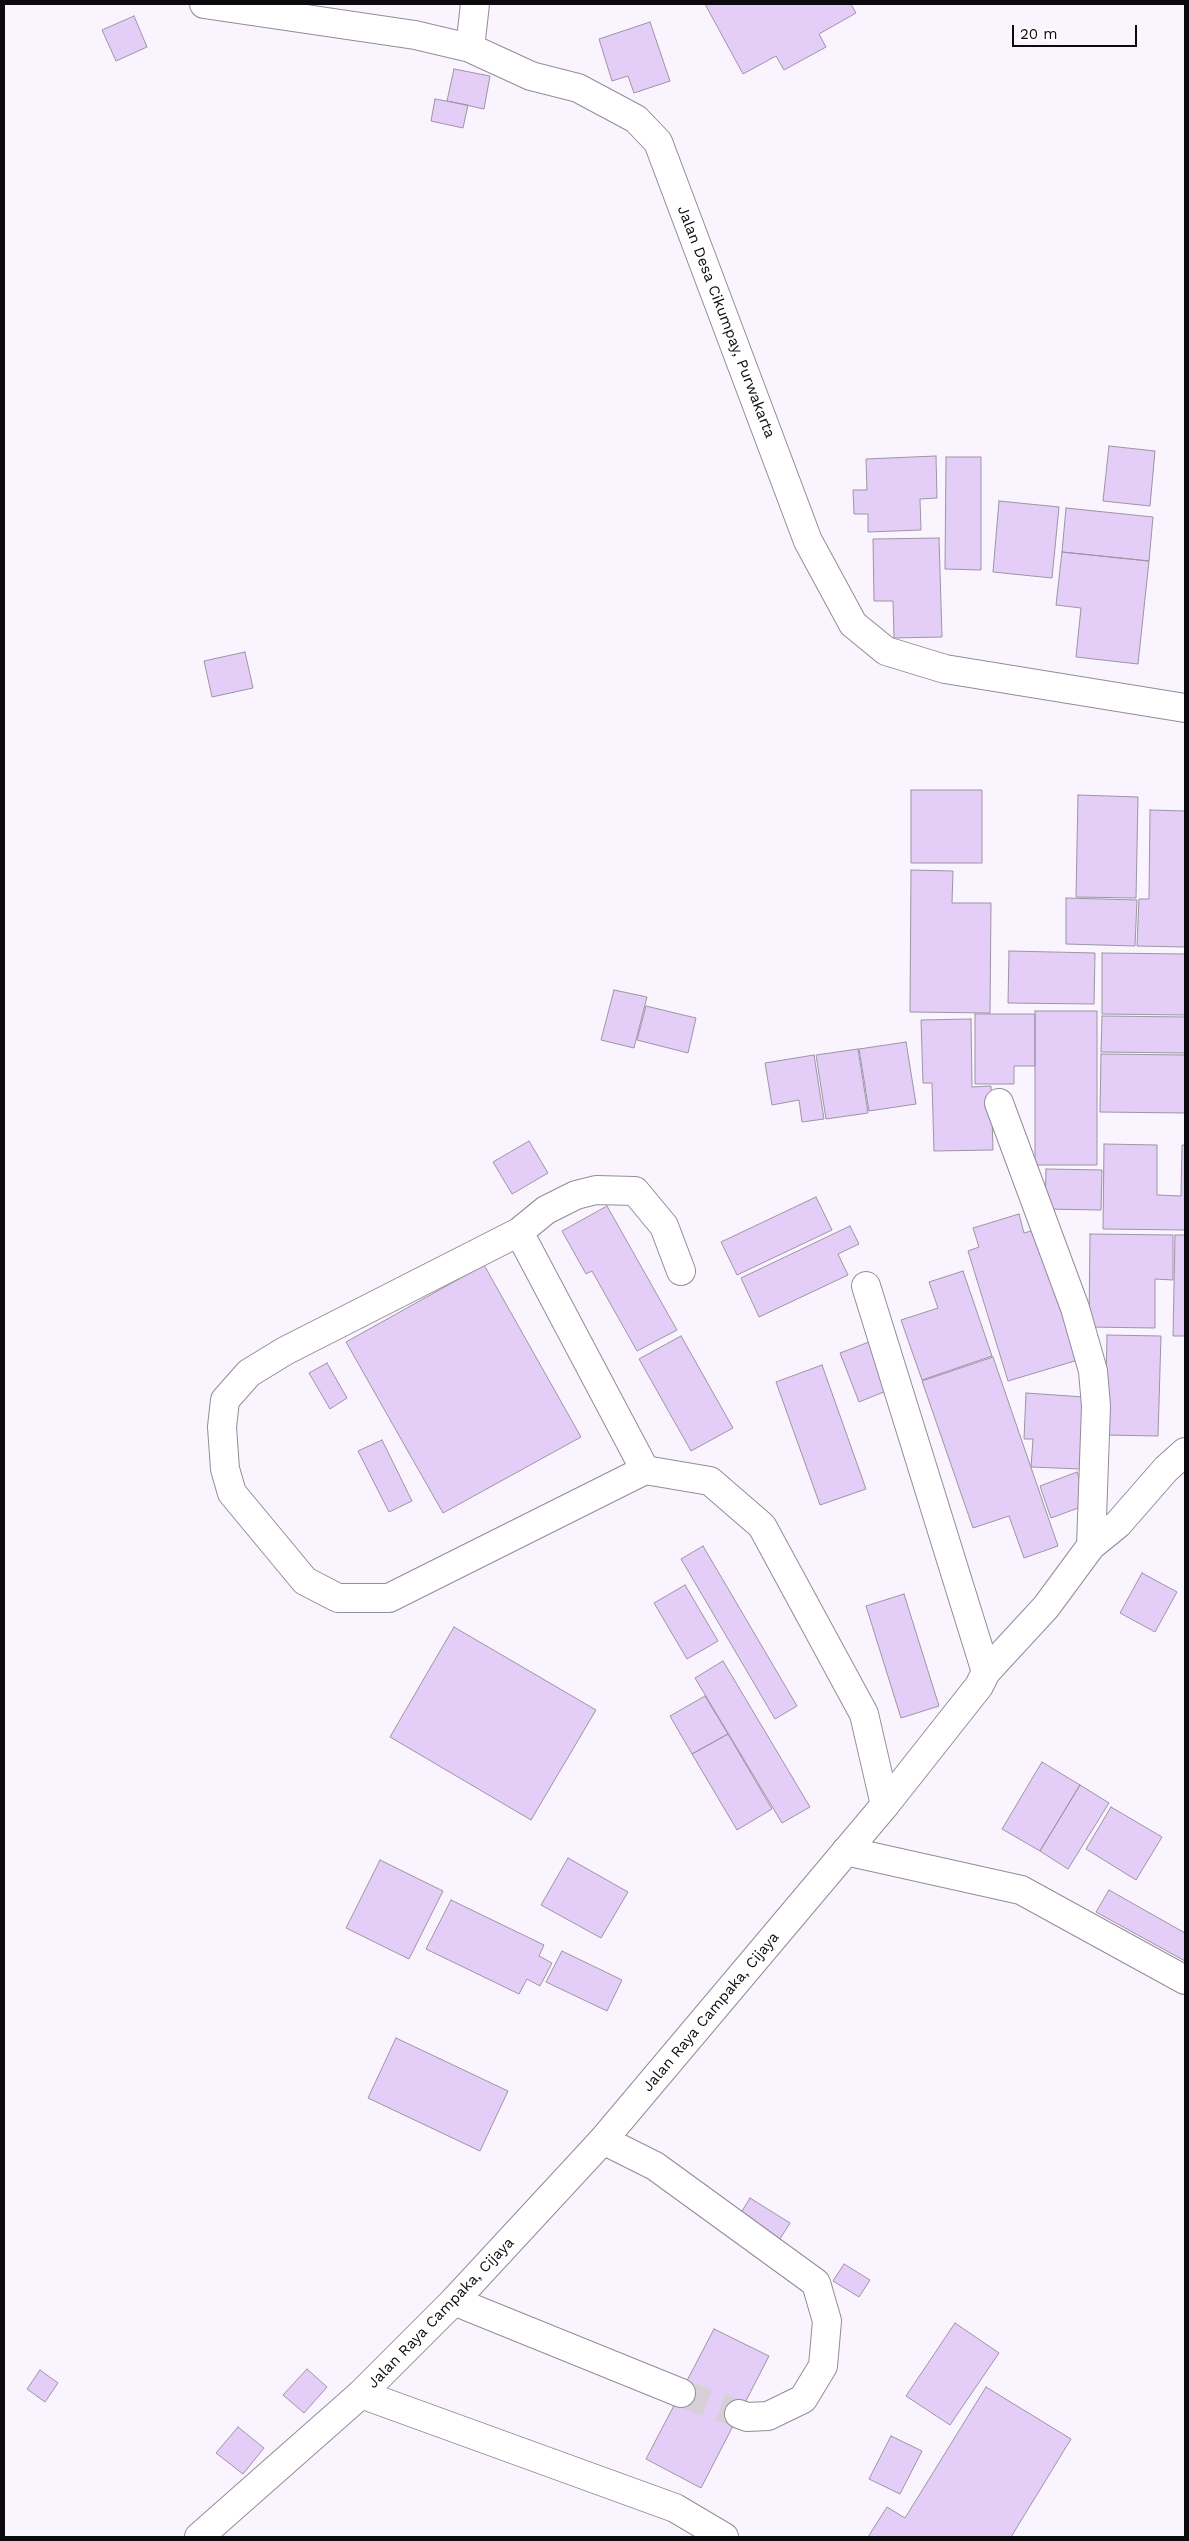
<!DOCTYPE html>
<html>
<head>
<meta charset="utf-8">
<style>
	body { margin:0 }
	#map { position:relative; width:1189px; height:2541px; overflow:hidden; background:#f9f4fd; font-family:"Work Sans",sans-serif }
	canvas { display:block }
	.frame { position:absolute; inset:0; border:5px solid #0d0a0f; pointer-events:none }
	.scale { position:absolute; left:1012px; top:25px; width:125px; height:22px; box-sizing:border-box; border:2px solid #0d0a0f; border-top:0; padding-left:6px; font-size:15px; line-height:18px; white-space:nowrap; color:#0d0a0f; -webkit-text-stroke:4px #fff; paint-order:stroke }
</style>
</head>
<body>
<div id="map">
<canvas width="1189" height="2541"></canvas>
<div class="frame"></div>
<div class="scale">20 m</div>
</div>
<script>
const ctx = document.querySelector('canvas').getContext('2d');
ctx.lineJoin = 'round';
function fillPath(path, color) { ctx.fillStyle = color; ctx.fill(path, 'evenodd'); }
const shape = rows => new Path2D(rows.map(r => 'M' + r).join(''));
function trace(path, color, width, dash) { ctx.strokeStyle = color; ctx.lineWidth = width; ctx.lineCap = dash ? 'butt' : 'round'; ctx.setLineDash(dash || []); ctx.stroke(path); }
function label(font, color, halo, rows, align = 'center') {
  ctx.font = font + ' "Work Sans",sans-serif'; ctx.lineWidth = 5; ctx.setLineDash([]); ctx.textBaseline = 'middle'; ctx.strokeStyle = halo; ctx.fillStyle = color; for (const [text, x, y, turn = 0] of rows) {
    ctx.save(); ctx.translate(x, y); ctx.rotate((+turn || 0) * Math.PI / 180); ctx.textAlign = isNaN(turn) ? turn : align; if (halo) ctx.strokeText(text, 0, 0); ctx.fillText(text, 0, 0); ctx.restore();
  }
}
const building = shape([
	[705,4,851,4,856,13,819,34,826,47,784,70,776,56,743,74,705,4],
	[134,16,147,47,116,61,102,30,134,16],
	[650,22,670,81,634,93,628,76,612,81,599,39,650,22],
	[454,69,490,76,484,109,447,101,454,69],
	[435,99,468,105,463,128,431,121,435,99],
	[1109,446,1155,451,1150,506,1103,501,1109,446],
	[936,456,937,498,920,499,921,530,868,532,868,514,854,514,853,490,867,490,866,459,936,456],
	[946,457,981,457,981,570,945,569,946,457],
	[999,501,1059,507,1052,578,993,572,999,501],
	[1066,508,1153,517,1149,561,1062,552,1066,508],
	[939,538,942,637,894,638,893,601,874,601,873,539,939,538],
	[1062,552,1149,561,1138,664,1076,657,1081,608,1056,605,1062,552],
	[245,652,253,688,212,697,204,661,245,652],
	[911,790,982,790,982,863,911,863,911,790],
	[1078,795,1138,797,1136,898,1076,897,1078,795],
	[1150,810,1185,811,1185,947,1137,946,1139,899,1149,899,1150,810],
	[911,870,953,871,952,903,991,903,990,1013,910,1012,911,870],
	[1066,898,1137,900,1135,946,1066,944,1066,898],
	[1009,951,1095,953,1094,1004,1008,1003,1009,951],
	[1102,953,1185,954,1185,1015,1102,1014,1102,953],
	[614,990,647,997,634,1048,601,1040,614,990],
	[646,1006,696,1018,688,1053,637,1040,646,1006],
	[1035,1011,1097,1011,1097,1165,1035,1165,1035,1011],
	[975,1014,1035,1014,1035,1066,1014,1066,1014,1084,975,1084,975,1014],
	[1102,1016,1185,1017,1185,1053,1101,1052,1102,1016],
	[971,1019,972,1087,991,1086,993,1150,934,1151,932,1083,923,1083,921,1020,971,1019],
	[906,1042,916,1104,869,1111,859,1049,906,1042],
	[858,1049,868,1113,826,1119,816,1055,858,1049],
	[1101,1054,1185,1055,1185,1113,1100,1112,1101,1054],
	[814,1055,824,1119,802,1122,799,1100,772,1105,765,1063,814,1055],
	[529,1141,548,1173,512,1194,493,1162,529,1141],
	[1104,1144,1157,1145,1157,1195,1181,1196,1182,1145,1185,1145,1185,1230,1103,1229,1104,1144],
	[1046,1169,1102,1170,1101,1210,1045,1209,1046,1169],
	[816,1197,832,1230,737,1275,721,1242,816,1197],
	[607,1206,677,1330,637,1351,592,1271,586,1274,562,1231,607,1206],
	[1019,1214,1024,1233,1038,1229,1078,1360,1008,1381,968,1251,979,1247,973,1228,1019,1214],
	[850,1226,859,1244,838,1254,848,1275,759,1317,741,1278,850,1226],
	[1090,1234,1173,1235,1173,1280,1155,1279,1155,1328,1089,1327,1090,1234],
	[1175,1235,1185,1235,1185,1336,1173,1336,1175,1235],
	[484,1265,581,1437,443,1513,346,1342,484,1265],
	[963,1271,992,1356,922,1380,901,1320,938,1308,929,1282,963,1271],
	[1107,1335,1161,1336,1158,1436,1105,1435,1107,1335],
	[681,1336,733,1428,691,1451,639,1359,681,1336],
	[877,1339,896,1387,859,1402,840,1353,877,1339],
	[993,1357,1058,1546,1024,1558,1009,1516,973,1528,922,1381,993,1357],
	[327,1363,347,1398,330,1409,309,1373,327,1363],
	[822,1365,866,1489,820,1505,776,1382,822,1365],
	[1026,1393,1084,1397,1080,1469,1031,1467,1033,1439,1024,1439,1026,1393],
	[382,1440,412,1501,389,1512,358,1451,382,1440],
	[1077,1472,1089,1504,1051,1518,1040,1486,1077,1472],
	[703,1546,797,1706,775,1719,681,1559,703,1546],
	[1142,1573,1177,1592,1155,1632,1120,1613,1142,1573],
	[685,1585,718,1641,687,1659,654,1603,685,1585],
	[904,1594,939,1706,901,1718,866,1606,904,1594],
	[454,1627,596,1710,531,1820,390,1737,454,1627],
	[723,1661,810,1807,782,1823,695,1678,723,1661],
	[705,1696,728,1734,692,1754,670,1716,705,1696],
	[728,1734,772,1809,737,1830,692,1754,728,1734],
	[1042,1762,1080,1785,1040,1851,1002,1829,1042,1762],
	[1080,1785,1109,1803,1068,1869,1040,1851,1080,1785],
	[1111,1807,1162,1837,1136,1880,1086,1849,1111,1807],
	[568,1858,628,1892,601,1938,541,1905,568,1858],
	[380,1860,443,1891,409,1959,346,1928,380,1860],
	[1109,1890,1185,1933,1185,1961,1096,1912,1109,1890],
	[451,1900,544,1945,539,1956,552,1963,540,1986,527,1979,519,1994,426,1949,451,1900],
	[562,1951,622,1980,607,2011,546,1982,562,1951],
	[396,2038,508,2091,480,2151,368,2098,396,2038],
	[750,2198,790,2223,778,2242,739,2216,750,2198],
	[844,2264,870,2280,859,2297,833,2281,844,2264],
	[955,2323,999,2353,950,2425,906,2396,955,2323],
	[714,2329,769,2356,701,2488,646,2459,714,2329],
	[307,2369,327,2387,304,2413,283,2395,307,2369],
	[40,2370,58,2383,45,2402,27,2389,40,2370],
	[986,2387,1071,2439,1011,2537,868,2537,887,2507,905,2518,986,2387],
	[238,2427,264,2448,243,2474,216,2453,238,2427],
	[891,2436,922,2451,900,2494,869,2479,891,2436]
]);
const minorTunnel = shape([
	[681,2393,739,2414]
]);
const minor = shape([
	[204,4,415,35,470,48,531,76,578,88,636,119,658,142,808,541,853,624,886,651,945,669,1185,708],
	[470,48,475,4],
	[999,1103,1075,1308,1093,1371,1096,1406,1091,1546],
	[519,1232,645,1470],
	[681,1271,664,1226,635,1191,596,1190,576,1195,546,1210,519,1232,285,1351,249,1373,225,1400,222,1427,225,1469,232,1493,305,1581,338,1598,389,1598,645,1470,710,1481,762,1526,864,1714,885,1805],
	[866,1286,986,1672],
	[846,1851,1021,1890,1185,1980],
	[603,2140,655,2166,816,2283,827,2321,823,2366,803,2399,768,2416,747,2417,739,2414],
	[454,2301,681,2393],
	[361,2394,675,2508,724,2537]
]);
const major = shape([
	[199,2537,361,2394,454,2301,603,2140,885,1805,979,1686,986,1672,1046,1607,1091,1546,1118,1524,1166,1469,1185,1452]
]);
const streetNames = [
	["Jalan Desa Cikumpay, Purwakarta",726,322,69],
	["Jalan Raya Campaka, Cijaya",711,2012,-50],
	["Jalan Raya Campaka, Cijaya",441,2313,-46]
];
fillPath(building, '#e4cdf7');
trace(building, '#9c95a3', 1);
trace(minorTunnel, '#d6d1d9', 28, [28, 14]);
trace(minor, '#938c99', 30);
trace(major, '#938c99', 30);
trace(minor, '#fff', 28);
trace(major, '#fff', 28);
label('15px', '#0d0a0f', '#fff', streetNames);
</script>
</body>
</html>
